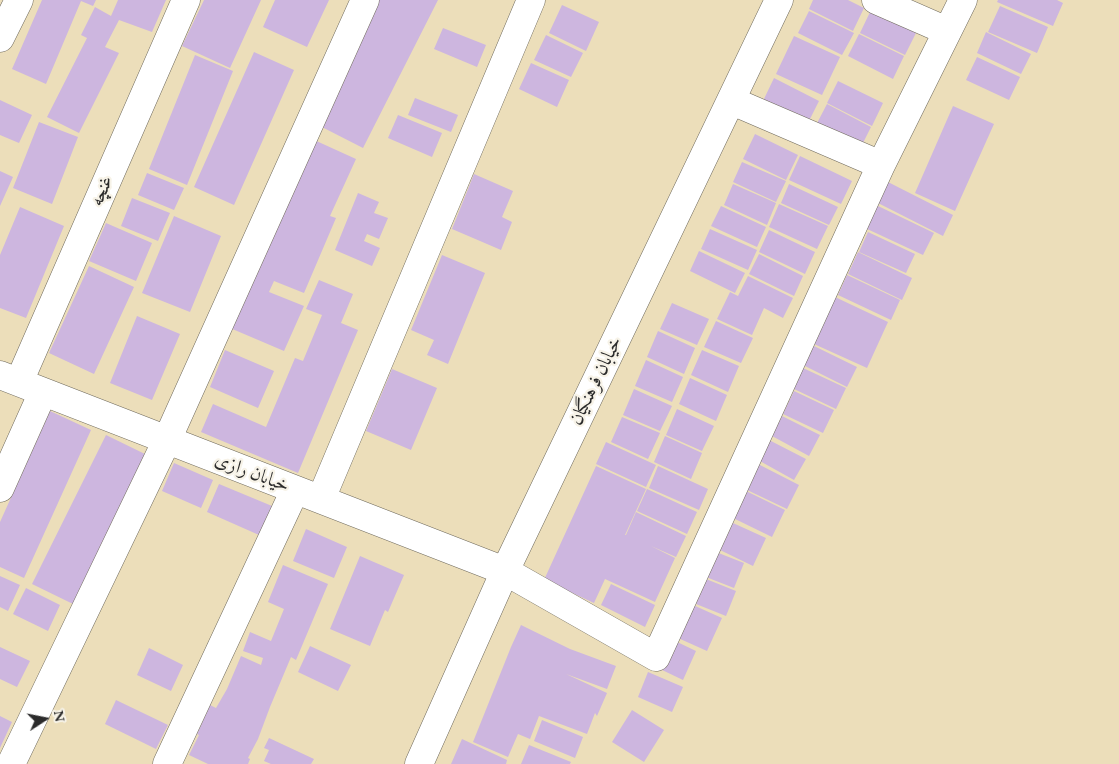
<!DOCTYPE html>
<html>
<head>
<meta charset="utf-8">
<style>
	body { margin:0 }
	#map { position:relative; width:1119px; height:764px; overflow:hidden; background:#ecdeba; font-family:"EB Garamond",serif }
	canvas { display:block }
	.north { position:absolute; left:20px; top:694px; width:50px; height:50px; -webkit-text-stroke:4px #f7f3e8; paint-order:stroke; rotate:79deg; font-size:14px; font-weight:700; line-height:20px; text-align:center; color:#2b2b2b }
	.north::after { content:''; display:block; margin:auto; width:18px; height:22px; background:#2b2b2b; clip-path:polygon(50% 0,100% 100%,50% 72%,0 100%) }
</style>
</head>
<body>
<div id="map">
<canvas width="1119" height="764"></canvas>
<div class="north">N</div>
</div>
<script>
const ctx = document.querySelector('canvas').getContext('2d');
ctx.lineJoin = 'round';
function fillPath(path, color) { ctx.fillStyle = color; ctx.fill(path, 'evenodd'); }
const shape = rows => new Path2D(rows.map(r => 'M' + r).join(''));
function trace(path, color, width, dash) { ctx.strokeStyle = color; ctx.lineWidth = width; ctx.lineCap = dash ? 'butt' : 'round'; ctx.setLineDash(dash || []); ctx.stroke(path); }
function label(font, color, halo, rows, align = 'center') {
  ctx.font = font + ' "EB Garamond",Amiri,serif'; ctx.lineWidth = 4.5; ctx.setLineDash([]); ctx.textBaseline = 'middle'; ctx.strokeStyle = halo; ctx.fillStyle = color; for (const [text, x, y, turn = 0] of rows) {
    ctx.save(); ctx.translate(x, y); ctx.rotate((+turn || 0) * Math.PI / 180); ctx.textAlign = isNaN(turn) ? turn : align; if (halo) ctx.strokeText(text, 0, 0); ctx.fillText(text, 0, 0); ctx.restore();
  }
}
const building = shape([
	[42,0,96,0,93,6,81,1,46,84,12,69],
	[118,0,166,0,152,32,119,20,105,47,119,53,79,133,47,117,87,38,81,35,95,7,111,16],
	[204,0,261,0,230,68,182,46],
	[275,0,329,0,307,47,263,27],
	[378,0,438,0,363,148,316,124],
	[813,0,848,0,864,8,853,31,809,9],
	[998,0,1057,0,1063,3,1053,26,997,2],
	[562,5,599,22,586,51,549,33],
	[1000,6,1048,27,1037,53,988,32],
	[871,10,916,33,905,55,860,33],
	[809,11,854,33,842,55,798,33],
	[443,28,486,45,477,67,434,49],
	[986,32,1031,54,1021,74,977,53],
	[859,34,904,56,893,79,848,56],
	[546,35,583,53,571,77,534,60],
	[794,36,840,57,822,95,776,74],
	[254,52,294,70,234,205,194,187],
	[195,55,233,71,187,185,149,169],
	[977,57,1020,77,1009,100,966,80],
	[531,63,569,80,557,107,519,89],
	[774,78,819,101,808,123,763,101],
	[838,81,883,103,872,126,827,103],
	[415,98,458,115,451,132,408,115],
	[0,100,32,115,19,143,0,135],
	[827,104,871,127,860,149,815,127],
	[953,106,994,124,955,211,915,193],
	[398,115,442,133,432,157,388,138],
	[39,122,78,137,52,204,13,188],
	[755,134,798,155,786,180,743,159],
	[312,139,356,159,330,216,336,218,304,293,274,281,269,292,304,306,284,351,230,328],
	[800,156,852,181,841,204,789,180],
	[742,162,786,181,776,202,733,182],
	[0,171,13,177,0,206],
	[147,173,184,188,174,210,138,195],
	[474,174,513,191,502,217,512,222,501,250,452,229],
	[886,181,953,215,943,236,876,202],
	[733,184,776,203,767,225,724,205],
	[789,184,838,207,829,225,781,203],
	[358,193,379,202,374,213,388,218,379,239,367,234,364,241,380,248,372,266,335,250],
	[132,198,170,213,158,241,121,226],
	[779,204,828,226,817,249,769,227],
	[876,205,934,233,923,255,865,228],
	[721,206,766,227,757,247,711,226],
	[20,207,64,226,26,318,0,308,0,255],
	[174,216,221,236,190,312,142,293],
	[106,223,152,243,136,281,89,261],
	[710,229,757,250,748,270,701,249],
	[769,230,815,252,805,274,759,252],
	[868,232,915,254,906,273,859,252],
	[699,251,745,273,735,293,690,271],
	[858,252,912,278,902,300,848,274],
	[759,254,803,276,794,296,749,274],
	[442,255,485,273,448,364,427,355,434,340,411,330],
	[89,266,134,287,94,374,49,353],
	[847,275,900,300,891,320,838,295],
	[748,276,793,298,783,318,764,308,752,335,717,319,730,292,738,296],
	[319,280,353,294,341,323,358,330,298,473,201,432,213,404,266,427,295,358,303,361,322,315,306,309],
	[835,297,888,322,867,368,814,344],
	[672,303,709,319,697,345,660,329],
	[137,316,180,334,152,400,110,383],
	[716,321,753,338,741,363,704,347],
	[658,331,695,348,684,374,647,357],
	[812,345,857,367,847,387,803,365],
	[225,350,274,371,258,408,210,387],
	[702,350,739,366,728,392,691,375],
	[646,360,683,377,672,402,635,386],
	[803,368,846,388,836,409,794,389],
	[392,369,437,388,411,450,366,431],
	[690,378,727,395,716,421,679,404],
	[634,389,672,406,660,431,623,415],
	[794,391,834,410,823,433,783,414],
	[677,409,714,426,702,451,666,435],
	[50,411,91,430,24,578,0,567,0,522],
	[782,416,820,435,809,456,772,436],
	[622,417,660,433,648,459,611,442],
	[106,435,147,455,73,604,32,584],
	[665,436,702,453,691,479,654,462],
	[769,440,806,459,794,480,758,460],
	[606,442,656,465,646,487,596,464],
	[174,463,213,480,201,508,162,491],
	[758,464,799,485,787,509,745,489],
	[596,466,646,489,625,535,626,535,636,512,686,536,676,557,651,546,675,558,655,602,605,579,594,603,544,580],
	[658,466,708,489,699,510,649,488],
	[219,484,272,506,259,535,207,512],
	[647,489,697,512,687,534,637,511],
	[746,491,785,510,772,537,733,518],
	[733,523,766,538,753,566,720,550],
	[306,529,347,547,334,578,293,561],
	[716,552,744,563,734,588,706,577],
	[360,556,404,575,388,612,385,610,370,646,330,629],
	[283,565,328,584,296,660,291,657,270,707,258,739,248,758,250,759,248,764,208,764,189,755,199,735,197,734,210,705,216,708,227,689,241,656,261,665,263,658,243,651,250,632,271,641,284,609,268,602],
	[0,576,20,585,8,611,0,607],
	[706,579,736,591,726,616,696,604],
	[611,584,655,605,645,627,601,605],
	[26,588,60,605,48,631,13,614],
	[693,605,722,618,707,651,678,638],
	[521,625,570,649,616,666,607,689,566,674,607,693,597,716,595,713,587,734,539,716,530,739,518,734,508,757,473,742,511,647],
	[673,640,696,651,683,680,660,669],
	[310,646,351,665,338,691,298,672],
	[0,647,30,661,17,687,0,679],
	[149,648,183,665,171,691,137,675],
	[648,672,683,687,672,712,638,697],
	[116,700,168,725,156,749,105,724],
	[632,710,664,730,644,762,612,742],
	[0,716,12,722,0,748],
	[542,720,583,737,575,758,534,741],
	[269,738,314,759,311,764,271,764,264,761,269,750,264,748],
	[462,739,507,760,506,764,451,764],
	[529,745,571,762,570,764,521,764]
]);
const minor = shape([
	[876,0,947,31],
	[0,38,19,0],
	[732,101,881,165,963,0],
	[0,375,505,571,656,657,881,165],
	[19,382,186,0],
	[0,488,43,392],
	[321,499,531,0],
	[11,764,167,440,365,0],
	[167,764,295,490],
	[419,764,505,571,779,0]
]);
const streetNames = [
	["غنچه",102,191,-66],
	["خیابان فرهنگیان",596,381,-64],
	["خیابان رازی",252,473,21]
];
fillPath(building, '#cdb6df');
trace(minor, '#6f6a5d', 29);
trace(minor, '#fff', 28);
label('19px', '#2b2b2b', '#f7f3e8', streetNames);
</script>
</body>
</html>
